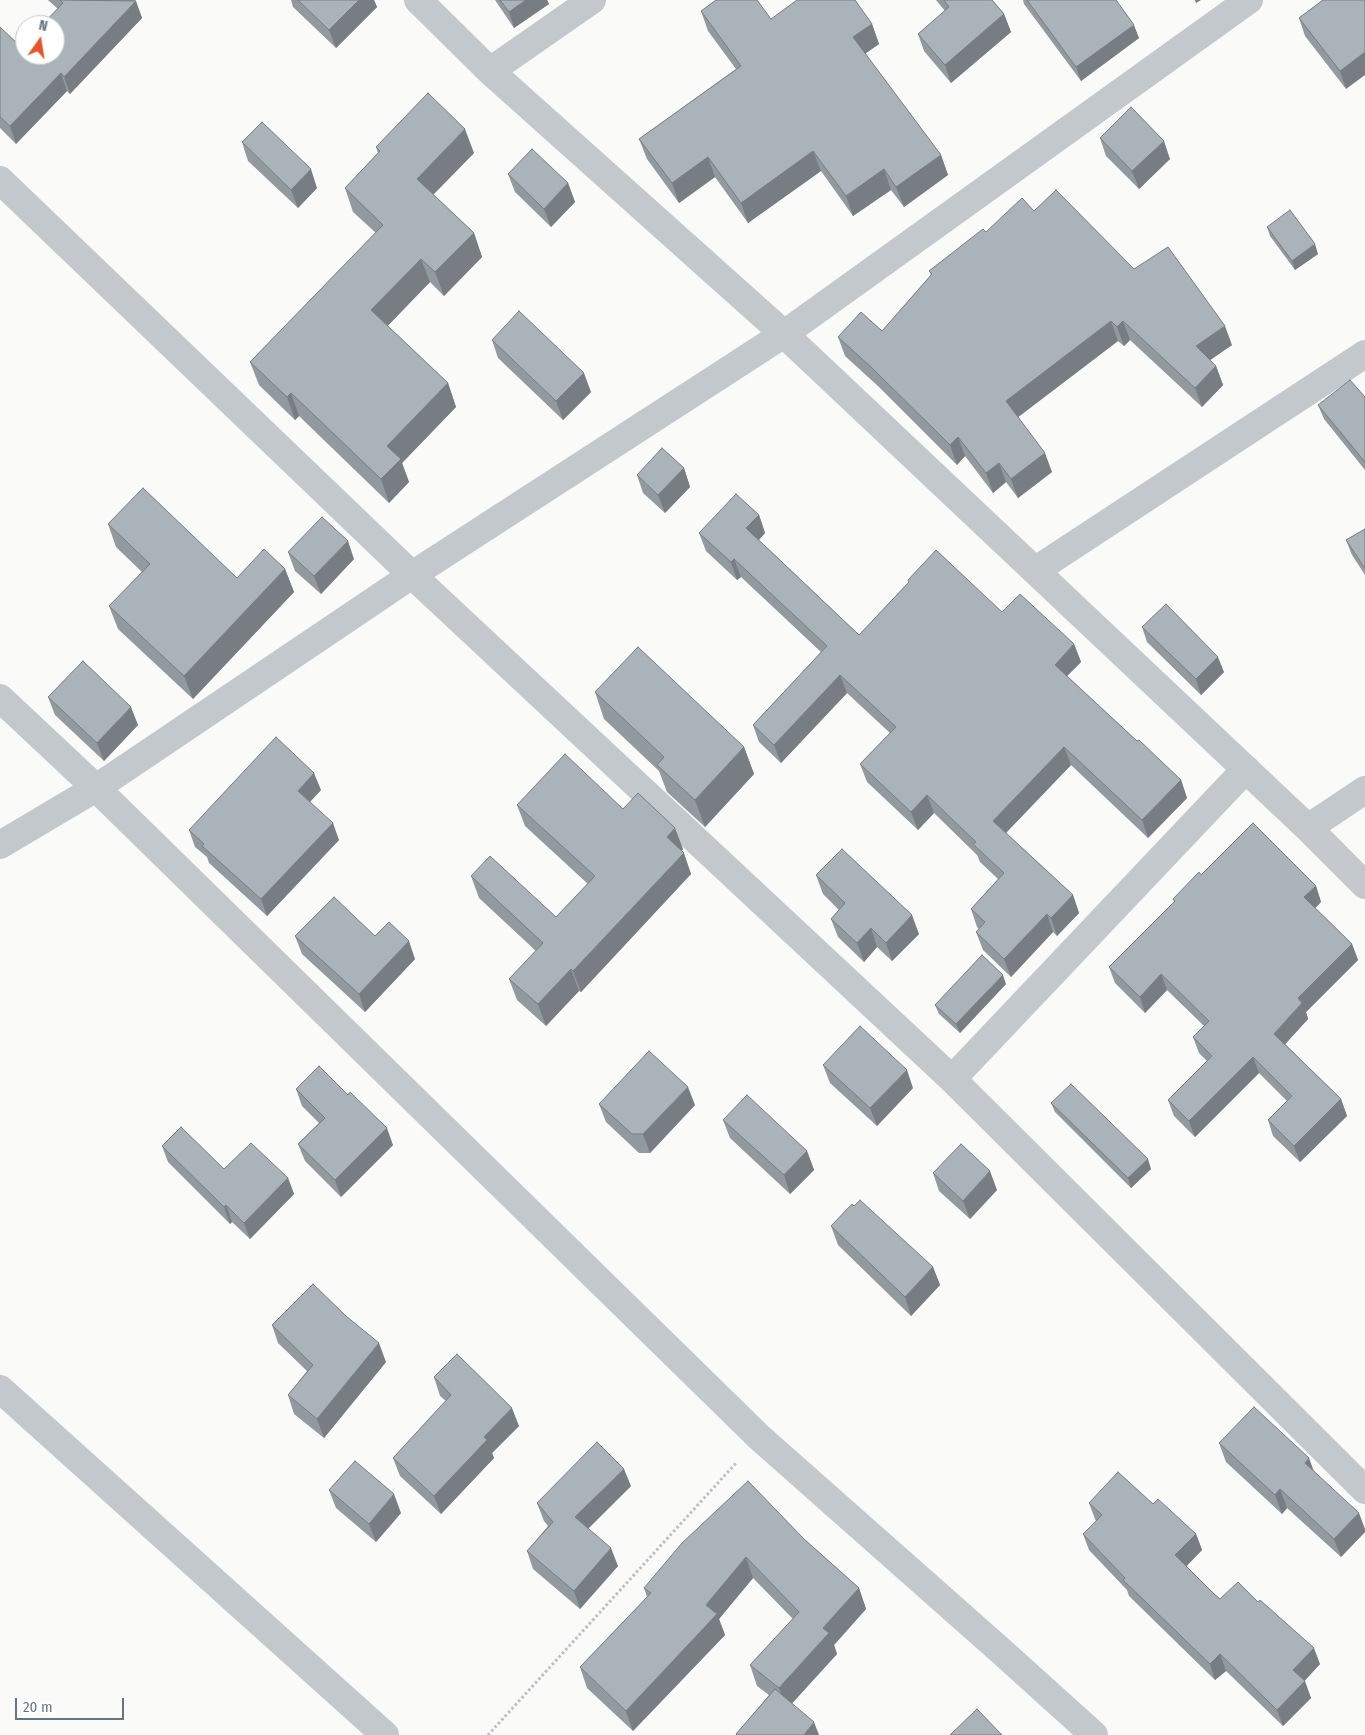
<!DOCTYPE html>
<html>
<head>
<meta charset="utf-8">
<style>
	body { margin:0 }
	#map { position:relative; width:1365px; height:1735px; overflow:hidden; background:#fafaf8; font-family:"Fira Sans Condensed",sans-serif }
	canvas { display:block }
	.north { position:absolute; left:15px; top:15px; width:50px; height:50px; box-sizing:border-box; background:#fff; border:1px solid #c1c8cd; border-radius:50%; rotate:13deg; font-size:14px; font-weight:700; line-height:20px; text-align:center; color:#657683 }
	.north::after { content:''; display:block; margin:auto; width:18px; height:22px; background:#e4572e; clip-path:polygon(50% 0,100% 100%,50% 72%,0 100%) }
	.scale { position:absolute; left:15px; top:1698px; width:109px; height:22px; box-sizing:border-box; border:2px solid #657683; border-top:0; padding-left:6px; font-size:15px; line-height:18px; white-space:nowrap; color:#657683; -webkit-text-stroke:4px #fff; paint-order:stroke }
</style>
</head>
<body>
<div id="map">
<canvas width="1365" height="1735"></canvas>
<div class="north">N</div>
<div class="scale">20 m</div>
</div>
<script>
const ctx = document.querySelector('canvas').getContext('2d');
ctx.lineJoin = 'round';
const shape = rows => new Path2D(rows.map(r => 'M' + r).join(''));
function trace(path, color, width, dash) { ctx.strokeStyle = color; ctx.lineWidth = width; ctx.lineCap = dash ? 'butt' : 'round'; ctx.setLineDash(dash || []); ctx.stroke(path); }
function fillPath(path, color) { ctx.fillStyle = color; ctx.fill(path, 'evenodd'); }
const path = shape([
	[488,1735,737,1462]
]);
const street = shape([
	[418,0,490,71,784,334,1308,828,1365,885],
	[490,71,592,0],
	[0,180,412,575,952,1079,1365,1490],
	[1036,570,1365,354],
	[0,698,96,788,759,1437,1001,1651,1094,1735],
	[1308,828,1365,790],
	[0,845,96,788,412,575,784,334,1249,0],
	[952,1079,1246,769],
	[0,1389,385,1735]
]);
const wall = shape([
	[48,0,135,0,142,18,70,94,67,91,16,144,0,128,0,27,21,47,58,9],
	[291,0,374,0,377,7,336,48,293,7],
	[495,0,547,0,549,4,514,28],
	[936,0,992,0,1004,14,1011,32,951,83,924,51,918,34,945,11],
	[1023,0,1116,0,1139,38,1081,81,1024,4],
	[1323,0,1346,89,1305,36,1299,18],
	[701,11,771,19,872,24,879,44,865,54,941,155,948,175,904,207,891,190,853,216,821,171,748,223,715,177,679,203,647,159,639,139,736,69,708,31],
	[1100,138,1170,159,1139,189,1106,156],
	[242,142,317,188,298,208,248,161],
	[376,147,474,153,433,195,474,233,482,257,444,296,430,282,387,326,448,383,456,407,402,463,409,482,389,503,299,416,295,420,259,385,250,362,376,233,353,212,345,188,378,153],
	[508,174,568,183,575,202,551,227,515,192],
	[1034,211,1134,269,1232,345,1210,360,1216,366,1223,385,1202,407,1130,340,1124,346,1118,341,1018,417,1052,472,1018,498,1006,482,993,493,965,456,957,465,879,387,845,356,838,337,882,331,931,275,929,271,986,232],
	[1267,227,1318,254,1295,270,1270,236],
	[492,340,591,392,563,420,498,358],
	[1365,397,1365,470,1324,419,1318,405],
	[684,468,690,487,665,513,643,493,637,475],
	[759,515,765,533,759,540,859,635,909,582,908,580,1002,612,1074,644,1081,662,1067,676,1137,741,1181,780,1187,798,1148,838,1071,765,1006,833,1073,895,1079,913,1057,936,1053,932,1011,977,983,950,976,932,979,929,977,927,971,909,998,879,980,862,977,855,934,813,918,830,867,782,860,764,890,733,847,693,781,763,759,742,753,725,821,652,741,577,737,580,706,551,699,533],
	[108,524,237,578,285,569,294,592,193,699,118,629,109,606,142,572,116,547],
	[1365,529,1365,575,1352,555,1346,540],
	[288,552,354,559,321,594,295,571],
	[1142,627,1224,672,1201,695,1147,642],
	[595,692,744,747,754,774,705,827,667,792,659,771,604,719],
	[48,697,138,725,104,761,55,715],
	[321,790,310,802,339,840,267,916,209,863,207,857,195,847,189,830],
	[517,805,623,809,683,849,682,851,691,874,581,992,579,991,546,1026,517,1000,509,979,536,951,479,898,471,876,556,917,588,884,525,826],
	[816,875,919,934,892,961,877,947,864,962,838,937,831,919,839,910,823,894],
	[1201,875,1316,886,1321,902,1315,908,1352,944,1358,960,1306,1012,1308,1019,1285,1044,1341,1099,1347,1116,1300,1162,1273,1136,1268,1120,1287,1101,1259,1073,1195,1137,1174,1116,1168,1100,1207,1061,1199,1053,1193,1037,1204,1026,1167,990,1145,1013,1115,983,1109,967,1174,902,1173,899],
	[295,936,375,936,415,959,365,1012,302,954],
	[1006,984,960,1033,939,1014,935,1005],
	[823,1065,913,1088,877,1126,830,1083],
	[296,1089,348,1095,393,1145,341,1197,305,1161,298,1144,319,1123,302,1106],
	[1051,1103,1151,1169,1131,1188,1055,1112],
	[599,1104,695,1105,650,1153,639,1153,606,1122],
	[723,1120,807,1151,814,1170,790,1194,730,1138],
	[162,1146,224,1169,288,1178,294,1194,250,1239,232,1222,230,1224,168,1162],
	[933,1173,997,1190,970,1219,939,1191],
	[831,1226,933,1267,940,1285,911,1316,838,1245],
	[272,1325,386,1362,324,1438,294,1414,288,1395,307,1371,278,1343],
	[434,1377,519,1426,492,1453,494,1458,441,1514,400,1476,393,1458,446,1401,440,1396],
	[1219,1443,1313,1471,1365,1529,1365,1532,1341,1557,1287,1508,1282,1514,1226,1462],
	[631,1486,588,1528,618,1566,580,1609,533,1569,527,1551,548,1526,544,1521,537,1503],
	[329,1490,401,1513,376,1542,336,1508],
	[1089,1503,1153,1504,1196,1534,1202,1550,1186,1566,1220,1599,1320,1664,1304,1681,1311,1698,1283,1726,1226,1671,1215,1680,1129,1596,1127,1590,1089,1550,1083,1534,1096,1521,1095,1519],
	[804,1539,859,1588,866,1609,834,1645,837,1654,792,1703,819,1735,737,1735,736,1734,769,1695,757,1686,750,1665,793,1619,753,1578,719,1619,725,1635,633,1731,587,1688,580,1667,647,1597,644,1588]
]);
const shadedWall = shape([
	[359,0,374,0,377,7,336,48,329,30],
	[526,0,547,0,549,4,514,28,509,12],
	[1195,0,1201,0,1196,3],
	[136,1,142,18,70,94,64,77],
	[1004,14,1011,32,951,83,945,65],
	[872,24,879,44,860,57,853,37],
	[1134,25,1139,38,1081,81,1076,67],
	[1365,52,1365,75,1346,89,1340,71],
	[61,73,67,91,16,144,10,126],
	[465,129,474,153,426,202,417,179],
	[1164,141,1170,159,1139,189,1132,171],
	[813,151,821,171,748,223,741,203],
	[941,155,948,175,904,207,896,187],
	[708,157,715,177,679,203,672,183],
	[311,169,317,188,298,208,291,190],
	[884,169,891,190,853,216,846,196],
	[568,183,575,202,551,227,544,209],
	[474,233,482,257,444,296,435,272],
	[1315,244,1318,254,1295,270,1292,261],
	[421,259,430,282,380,334,371,310],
	[1111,321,1118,341,1013,421,1006,401],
	[1123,321,1130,340,1124,346,1117,327],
	[1225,326,1232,345,1203,365,1196,346],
	[1216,366,1223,385,1202,407,1195,388],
	[584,373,591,392,563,420,556,401],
	[448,383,456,407,402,463,409,482,389,503,381,479,387,446],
	[291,393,299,416,295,420,287,397],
	[958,437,965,456,957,465,950,445],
	[1045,453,1052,472,1018,498,1011,479],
	[999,463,1006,482,993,493,986,473],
	[684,468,690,487,665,513,658,495],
	[759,515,765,533,753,546,746,528],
	[348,541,354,559,321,594,314,576],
	[734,559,741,577,737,580,731,562],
	[285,569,294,592,193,699,184,676],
	[1074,644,1081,662,1061,682,1055,665],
	[1218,657,1224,672,1201,695,1196,679],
	[840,675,847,693,781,763,774,745],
	[131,707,138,725,104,761,97,743],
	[744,747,754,774,705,827,695,800],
	[1064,747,1071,765,1000,839,993,821],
	[314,773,321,790,304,808,298,791],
	[1181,780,1187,798,1148,838,1142,820],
	[927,795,934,813,918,830,911,812],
	[333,823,339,840,267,916,261,899],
	[675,828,683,849,674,859,667,837],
	[684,853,691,874,581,992,573,971],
	[1316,886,1321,902,1310,913,1304,897],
	[1073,895,1079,913,1057,936,1051,918],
	[1047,914,1053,932,1011,977,1004,959],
	[912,915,919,934,892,961,886,943],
	[871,928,877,947,864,962,857,943],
	[409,941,415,959,365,1012,359,994],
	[1352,944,1358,960,1306,1012,1308,1019,1280,1050,1274,1034,1298,998],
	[571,969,579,991,546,1026,538,1004],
	[1161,974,1167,990,1145,1013,1140,997],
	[1003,975,1006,984,960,1033,956,1024],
	[1253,1057,1259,1073,1195,1137,1189,1121],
	[907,1070,913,1088,877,1126,870,1108],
	[688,1087,695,1105,650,1153,643,1134],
	[1341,1099,1347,1116,1300,1162,1294,1146],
	[387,1128,393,1145,341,1197,335,1180],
	[807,1151,814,1170,790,1194,784,1175],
	[1148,1159,1151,1169,1131,1188,1128,1178],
	[990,1171,997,1190,970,1219,963,1201],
	[288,1178,294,1194,250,1239,244,1223],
	[226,1205,232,1222,230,1224,224,1207],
	[933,1267,940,1285,911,1316,905,1297],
	[379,1343,386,1362,324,1438,317,1419],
	[512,1408,519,1426,492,1453,494,1458,441,1514,434,1496,484,1437],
	[1309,1458,1316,1477,1305,1463],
	[624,1469,631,1486,582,1535,575,1517],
	[1280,1489,1287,1508,1282,1514,1275,1495],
	[394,1494,401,1513,376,1542,369,1524],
	[1359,1513,1365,1529,1365,1532,1341,1557,1334,1539],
	[1196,1534,1202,1550,1181,1572,1175,1555],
	[611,1548,618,1566,580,1609,574,1591],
	[746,1557,753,1578,719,1619,725,1635,633,1731,626,1711,706,1605],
	[859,1588,866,1609,834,1645,837,1654,787,1709,779,1688,823,1628],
	[1314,1648,1320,1664,1299,1687,1293,1670],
	[1220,1654,1226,1671,1215,1680,1210,1664],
	[1305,1681,1311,1698,1283,1726,1277,1710],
	[814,1722,819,1735,804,1735]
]);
const building = shape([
	[60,0,136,1,64,77,61,73,10,126,0,117,0,27,21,47,25,42,25,55,55,55,55,25,42,25,63,3,60,0],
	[298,0,359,0,329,30,298,0],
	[500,0,526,0,509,12,500,0],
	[716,0,757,0,771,19,797,0,855,0,872,24,853,37,941,155,896,187,884,169,846,196,813,151,741,203,708,157,672,183,639,139,741,66,701,11,716,0],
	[944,0,992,0,1004,14,945,65,918,34,949,7,944,0],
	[1027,0,1116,0,1134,25,1076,67,1027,0],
	[1323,0,1365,0,1365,52,1340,71,1299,18,1323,0],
	[428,93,465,129,417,179,474,233,435,272,421,259,371,310,448,383,387,446,401,459,381,479,291,393,287,397,250,362,383,225,345,188,380,151,376,147,428,93],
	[1131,107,1164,141,1132,171,1100,138,1131,107],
	[262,122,311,169,291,190,242,142,262,122],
	[532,149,568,183,544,209,508,174,532,149],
	[1056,190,1134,269,1168,247,1225,326,1196,346,1216,366,1195,388,1123,321,1117,327,1111,321,1006,401,1045,453,1011,479,999,463,986,473,958,437,950,445,872,368,838,337,861,312,882,331,932,274,929,271,983,229,986,232,1022,198,1034,211,1056,190],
	[1290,210,1315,244,1292,261,1267,227,1290,210],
	[519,311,584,373,556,401,492,340,519,311],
	[1350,380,1365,397,1365,462,1318,405,1350,380],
	[662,448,684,468,658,495,637,475,662,448],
	[143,488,237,578,264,549,285,569,184,676,109,606,150,564,108,524,143,488],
	[736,494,759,515,746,528,859,635,909,582,908,580,936,550,1002,612,1020,594,1074,644,1055,665,1137,741,1139,740,1181,780,1142,820,1064,747,993,821,1073,895,1051,918,1047,914,1004,959,976,932,985,922,971,909,1004,873,973,844,976,842,927,795,911,812,860,764,896,727,840,675,774,745,753,725,827,646,734,559,731,562,699,533,736,494],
	[322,517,348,541,314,576,288,552,322,517],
	[1365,529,1365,567,1364,567,1346,540,1365,529],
	[1166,604,1218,657,1196,679,1142,627,1166,604],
	[638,647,744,747,695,800,657,765,664,757,595,692,638,647],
	[83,661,131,707,97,743,48,697,83,661],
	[276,737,314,773,298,791,333,823,261,899,202,846,204,844,189,830,276,737],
	[565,754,623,809,638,793,675,828,667,837,684,853,573,971,571,969,538,1004,509,979,543,943,471,876,490,856,556,917,595,876,517,805,565,754],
	[1253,823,1316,886,1304,897,1352,944,1298,998,1302,1003,1274,1034,1341,1099,1294,1146,1268,1120,1292,1096,1253,1057,1189,1121,1168,1100,1212,1056,1193,1037,1209,1021,1161,974,1140,997,1109,967,1175,901,1173,899,1199,872,1201,875,1253,823],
	[842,849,912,915,886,943,871,928,857,943,831,919,845,903,816,875,842,849],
	[334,897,375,936,389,922,409,941,359,994,295,936,334,897],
	[982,955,1003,975,956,1024,935,1005,982,955],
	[860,1026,907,1070,870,1108,823,1065,860,1026],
	[649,1051,688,1087,643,1134,632,1134,599,1104,649,1051],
	[319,1066,348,1095,350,1092,387,1128,335,1180,298,1144,325,1118,296,1089,319,1066],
	[1071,1084,1148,1159,1128,1178,1051,1103,1071,1084],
	[747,1095,807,1151,784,1175,723,1120,747,1095],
	[181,1127,224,1169,251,1143,288,1178,244,1223,226,1205,224,1207,162,1146,181,1127],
	[961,1144,990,1171,963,1201,933,1173,961,1144],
	[860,1200,933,1267,905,1297,831,1226,852,1204,854,1206,860,1200],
	[313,1284,346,1316,379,1343,317,1419,288,1395,313,1365,272,1325,313,1284],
	[457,1354,512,1408,484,1437,487,1440,434,1496,393,1458,451,1395,434,1377,457,1354],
	[1254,1407,1309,1458,1305,1463,1359,1513,1334,1539,1280,1489,1275,1495,1219,1443,1254,1407],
	[597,1442,624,1469,575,1517,611,1548,574,1591,527,1551,553,1522,537,1503,597,1442],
	[355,1461,394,1494,369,1524,329,1490,355,1461],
	[1118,1472,1153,1504,1158,1499,1196,1534,1175,1555,1214,1594,1220,1599,1238,1582,1258,1602,1260,1600,1314,1648,1293,1670,1305,1681,1277,1710,1220,1654,1210,1664,1123,1580,1125,1578,1083,1534,1102,1515,1089,1503,1118,1472],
	[748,1481,804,1539,859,1588,823,1628,829,1633,779,1688,750,1665,799,1612,746,1557,706,1605,717,1614,626,1711,580,1667,651,1593,644,1588,682,1543,748,1481],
	[775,1689,814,1722,804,1735,737,1735,736,1734,775,1689],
	[977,1709,1002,1735,950,1735,977,1709]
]);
trace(path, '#bbbfc2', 3, [2.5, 2.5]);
trace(street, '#c3c8cc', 28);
fillPath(wall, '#929a9f');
fillPath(shadedWall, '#777d82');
fillPath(building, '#aab3b9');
trace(building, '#777d82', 1);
</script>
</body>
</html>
